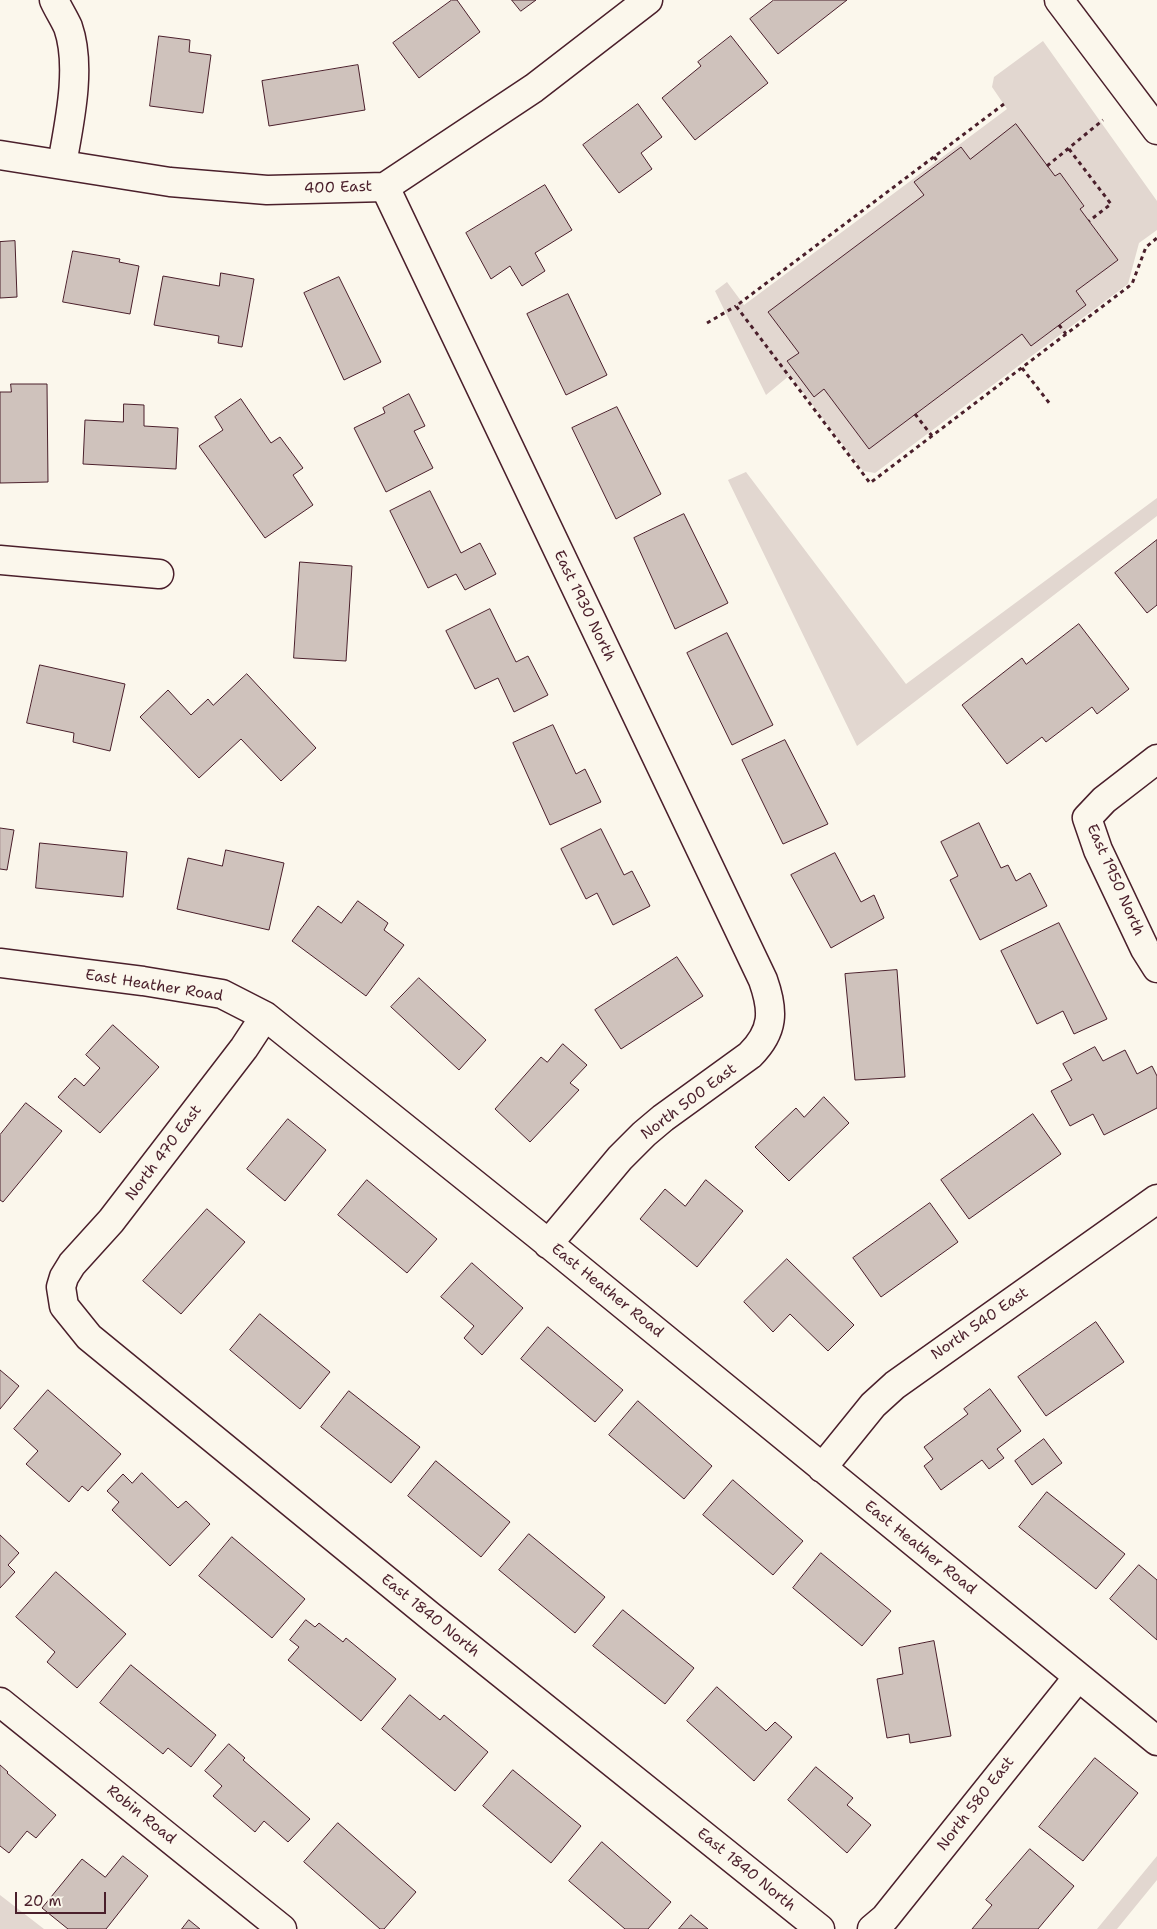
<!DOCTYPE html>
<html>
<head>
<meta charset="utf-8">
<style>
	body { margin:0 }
	#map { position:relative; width:1157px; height:1929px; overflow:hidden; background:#fbf7ec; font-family:"Shantell Sans",sans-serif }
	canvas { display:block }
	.scale { position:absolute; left:15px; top:1892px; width:91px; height:22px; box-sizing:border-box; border:2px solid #4a1f2b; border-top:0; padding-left:6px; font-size:15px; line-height:18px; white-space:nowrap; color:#4a1f2b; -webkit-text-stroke:4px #fbf7ec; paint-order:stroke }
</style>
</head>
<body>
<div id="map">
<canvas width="1157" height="1929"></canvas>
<div class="scale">20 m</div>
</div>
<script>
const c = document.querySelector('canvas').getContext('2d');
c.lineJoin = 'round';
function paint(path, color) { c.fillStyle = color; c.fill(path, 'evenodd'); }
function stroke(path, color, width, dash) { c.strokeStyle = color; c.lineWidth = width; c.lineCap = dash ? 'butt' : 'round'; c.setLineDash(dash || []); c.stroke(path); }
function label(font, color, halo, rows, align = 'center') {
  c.font = font + ' "Shantell Sans",sans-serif'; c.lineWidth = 5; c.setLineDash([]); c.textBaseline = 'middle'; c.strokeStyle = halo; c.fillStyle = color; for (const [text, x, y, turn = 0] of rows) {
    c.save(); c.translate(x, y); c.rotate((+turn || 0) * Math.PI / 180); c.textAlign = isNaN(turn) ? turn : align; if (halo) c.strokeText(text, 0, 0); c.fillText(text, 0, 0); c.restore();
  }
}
paint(new Path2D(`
	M1043,41L1157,201V230L1139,243L1128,284L875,473L863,471L790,375L766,395L715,291L727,282L744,305L1007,109L992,87L994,77ZM961,147L970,159L1055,176L1060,173L1084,205L1080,209L1118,260L1076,291L1086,305L1031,346L1022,334L869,449L824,389L814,396L787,362L799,353L768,312L924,195L915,182Z
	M746,472L906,684L1157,498V516L857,746L728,480Z
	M1157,1856V1880L1117,1929H1097Z
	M0,1895L44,1929H0Z`), '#e2d7d0');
const building = new Path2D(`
	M452,0H457L480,32L419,78L393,43Z
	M512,0H536L521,11Z
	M774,0H847L778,54L750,19Z
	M159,36L190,40L189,52L211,55L203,113L150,106Z
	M731,36L768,83L695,140L662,98L701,66L698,62Z
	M358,65L365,110L269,126L262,81Z
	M638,104L662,137L641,153L652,169L619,193L583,145Z
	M1016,124L1055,176L1060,173L1084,206L1080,209L1118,260L1076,291L1086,305L1031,346L1022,334L869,449L824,389L814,397L787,361L799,353L768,312L924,195L914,182L961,147L970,159Z
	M545,185L572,230L535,253L545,271L522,286L510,266L491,279L466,233Z
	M15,241L17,297L0,298V242Z
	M73,251L120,259L119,262L139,266L130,314L63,302Z
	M221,273L254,279L242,347L218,343L219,336L154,325L163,276L219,286Z
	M339,277L381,362L344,380L304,293Z
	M568,294L607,375L566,395L527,314Z
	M11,384H47L48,482L0,483V392H11Z
	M409,394L425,426L414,431L433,468L386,492L354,428L385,413L383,408Z
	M241,399L271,443L280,437L303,468L293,475L313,505L265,538L199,446L223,430L215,417Z
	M124,404L144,405V426L178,428L176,469L83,464L85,420L123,422Z
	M617,407L661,494L616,519L572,428Z
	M430,491L461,553L480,543L496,574L465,590L456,574L428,588L390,511Z
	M684,514L728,603L675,629L634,538Z
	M1157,540V605L1147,613L1115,573Z
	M300,562L352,566L346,661L294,658Z
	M490,609L516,662L528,656L548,695L514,712L498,678L475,689L446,631Z
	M1079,624L1129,689L1097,714L1092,707L1046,742L1042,737L1007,764L962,705L1022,658L1026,664Z
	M727,633L773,725L732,745L687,653Z
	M40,665L125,684L110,751L73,742L74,733L27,723Z
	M247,674L316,748L281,781L241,739L199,778L140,717L168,690L191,715L208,699L213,705Z
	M553,725L576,774L585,769L601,802L550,825L513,743Z
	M785,740L828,824L783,844L742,760Z
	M979,823L1001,868L1008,865L1016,881L1030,873L1047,906L980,940L950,880L958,876L941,842Z
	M0,828L14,830L7,870L0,869Z
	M601,829L624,875L632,871L650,906L613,925L597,893L586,899L561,849Z
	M40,843L127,852L123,897L36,888Z
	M226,850L284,863L269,930L177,909L188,858L222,866Z
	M835,853L861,902L874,895L884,918L831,948L791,875Z
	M358,901L388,923L384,930L404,945L366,996L292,941L318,906L341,923Z
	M1059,923L1107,1019L1074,1034L1063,1011L1037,1024L1001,951Z
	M677,957L703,996L621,1049L595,1010Z
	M897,970L905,1077L855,1080L845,974Z
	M419,978L486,1040L459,1070L391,1007Z
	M113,1025L159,1067L100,1133L58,1097L75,1078L84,1086L100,1068L86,1055Z
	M563,1044L587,1065L570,1083L579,1090L530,1142L495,1109L541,1057L547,1062Z
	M1095,1047L1103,1061L1125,1050L1137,1074L1152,1066L1157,1076V1108L1104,1135L1093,1114L1070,1126L1051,1091L1072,1080L1063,1064Z
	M824,1097L849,1123L789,1181L755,1147L796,1108L804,1117Z
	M26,1103L62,1131L3,1202L0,1200V1135Z
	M1033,1114L1061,1154L969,1219L941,1180Z
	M288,1119L326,1150L285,1201L247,1169Z
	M367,1180L437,1239L407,1273L338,1215Z
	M706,1180L743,1211L697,1267L640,1219L665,1189L685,1206Z
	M930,1203L958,1242L881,1297L853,1258Z
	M207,1209L245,1242L181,1314L143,1281Z
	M787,1259L854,1325L828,1351L790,1314L773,1332L744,1302Z
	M472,1263L523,1308L482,1355L464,1338L474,1326L441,1297Z
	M260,1314L330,1372L300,1409L230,1350Z
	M1096,1322L1124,1362L1046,1416L1018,1377Z
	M548,1327L623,1390L595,1422L521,1359Z
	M0,1370L19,1386L0,1409Z
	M990,1389L1021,1431L997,1449L1004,1458L989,1469L982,1460L941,1490L924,1466L933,1459L924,1447L968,1414L964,1409Z
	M48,1390L121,1454L88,1491L82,1486L69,1502L26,1464L38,1451L14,1429Z
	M349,1391L420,1447L391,1483L321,1427Z
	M638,1401L712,1466L684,1499L609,1435Z
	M1044,1439L1062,1463L1032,1485L1015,1461Z
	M436,1461L510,1522L481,1557L408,1496Z
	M142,1473L178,1508L186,1501L210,1524L170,1566L112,1510L119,1502L107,1491L123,1474L132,1483Z
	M733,1480L803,1541L773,1575L703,1515Z
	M1047,1492L1125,1554L1096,1589L1019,1527Z
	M529,1534L605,1597L575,1633L499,1570Z
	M0,1535L19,1553L8,1565L15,1572L0,1588Z
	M232,1537L305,1599L272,1638L199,1576Z
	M821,1553L891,1611L862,1646L793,1588Z
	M1139,1565L1157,1580V1640L1110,1599Z
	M56,1572L126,1634L77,1688L47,1662L55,1652L16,1617Z
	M623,1610L694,1668L665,1704L593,1646Z
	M306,1620L315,1627L319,1623L343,1642L346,1638L396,1679L361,1721L288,1660L299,1647L290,1640Z
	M934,1641L951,1736L910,1743L909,1734L887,1738L877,1679L903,1674L899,1648Z
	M131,1665L216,1735L191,1767L168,1748L163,1754L100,1703Z
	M717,1687L766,1731L775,1722L792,1737L754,1781L687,1721Z
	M410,1695L440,1720L444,1715L488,1752L455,1791L382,1729Z
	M229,1744L245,1758L243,1760L310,1819L288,1842L264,1821L255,1832L213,1796L222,1786L205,1771Z
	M1095,1758L1138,1793L1083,1861L1039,1827Z
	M0,1765L8,1772L7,1773L56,1815L36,1838L27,1831L9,1853L0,1846Z
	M816,1767L853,1798L847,1805L871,1825L847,1853L788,1800Z
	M513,1770L581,1826L551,1863L483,1806Z
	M338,1823L416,1892L384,1929H380L304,1862Z
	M602,1842L671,1902L648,1929H625L569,1881Z
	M1030,1849L1074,1886L1038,1929H972L992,1905L986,1900Z
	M123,1856L148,1876L106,1929H68L42,1908L82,1859L105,1877Z
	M691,1915L708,1929H679Z
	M189,1920L200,1929H182Z`);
paint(building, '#cfc2bc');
stroke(building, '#4a1f2b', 1);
const street = new Path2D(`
	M54,0C58,9 64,18 68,27C82,67 69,124 62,164
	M385,187L763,980C774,1011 774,1031 750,1055L663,1118L644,1134L620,1158L548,1244
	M0,560L159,574
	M1157,759L1104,800L1087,818L1098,850L1145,949L1157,968
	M0,963L143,981L222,994L265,1016L538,1235L1157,1741
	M265,1016L244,1048L111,1221L72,1264L64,1277L61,1287L64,1306L89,1337L430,1616L820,1929
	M822,1468L873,1405L895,1385L1157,1199
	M0,1702L282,1929
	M872,1929L885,1918L1078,1677`);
const secondary = new Path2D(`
	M1059,0L1157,130
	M0,155L170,182L267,190L385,187L534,88L648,0`);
stroke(street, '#4a1f2b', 31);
stroke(secondary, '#4a1f2b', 31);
stroke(new Path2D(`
	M1004,104L736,306L870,483L1132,284L1146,247L1157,238
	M1069,149L1111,204L1089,221
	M934,157L939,163
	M1047,166L1103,120
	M707,323L736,306
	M1059,325L1066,334
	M1022,368L1050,404
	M915,414L932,436`), '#4a1f2b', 3, [4, 4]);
stroke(street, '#fbf7ec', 28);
stroke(secondary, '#fbf7ec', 28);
label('15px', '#4a1f2b', '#fbf7ec', [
	["400 East",338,188,-2],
	["East 1930 North",584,606,64],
	["East 1950 North",1115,880,66],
	["East Heather Road",154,986,9],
	["North 500 East",689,1102,-37],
	["North 470 East",164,1153,-53],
	["East Heather Road",607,1291,39],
	["North 540 East",980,1324,-35],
	["East Heather Road",920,1548,39],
	["East 1840 North",430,1616,39],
	["North 580 East",976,1804,-52],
	["Robin Road",141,1815,39],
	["East 1840 North",746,1870,39]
]);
</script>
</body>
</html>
